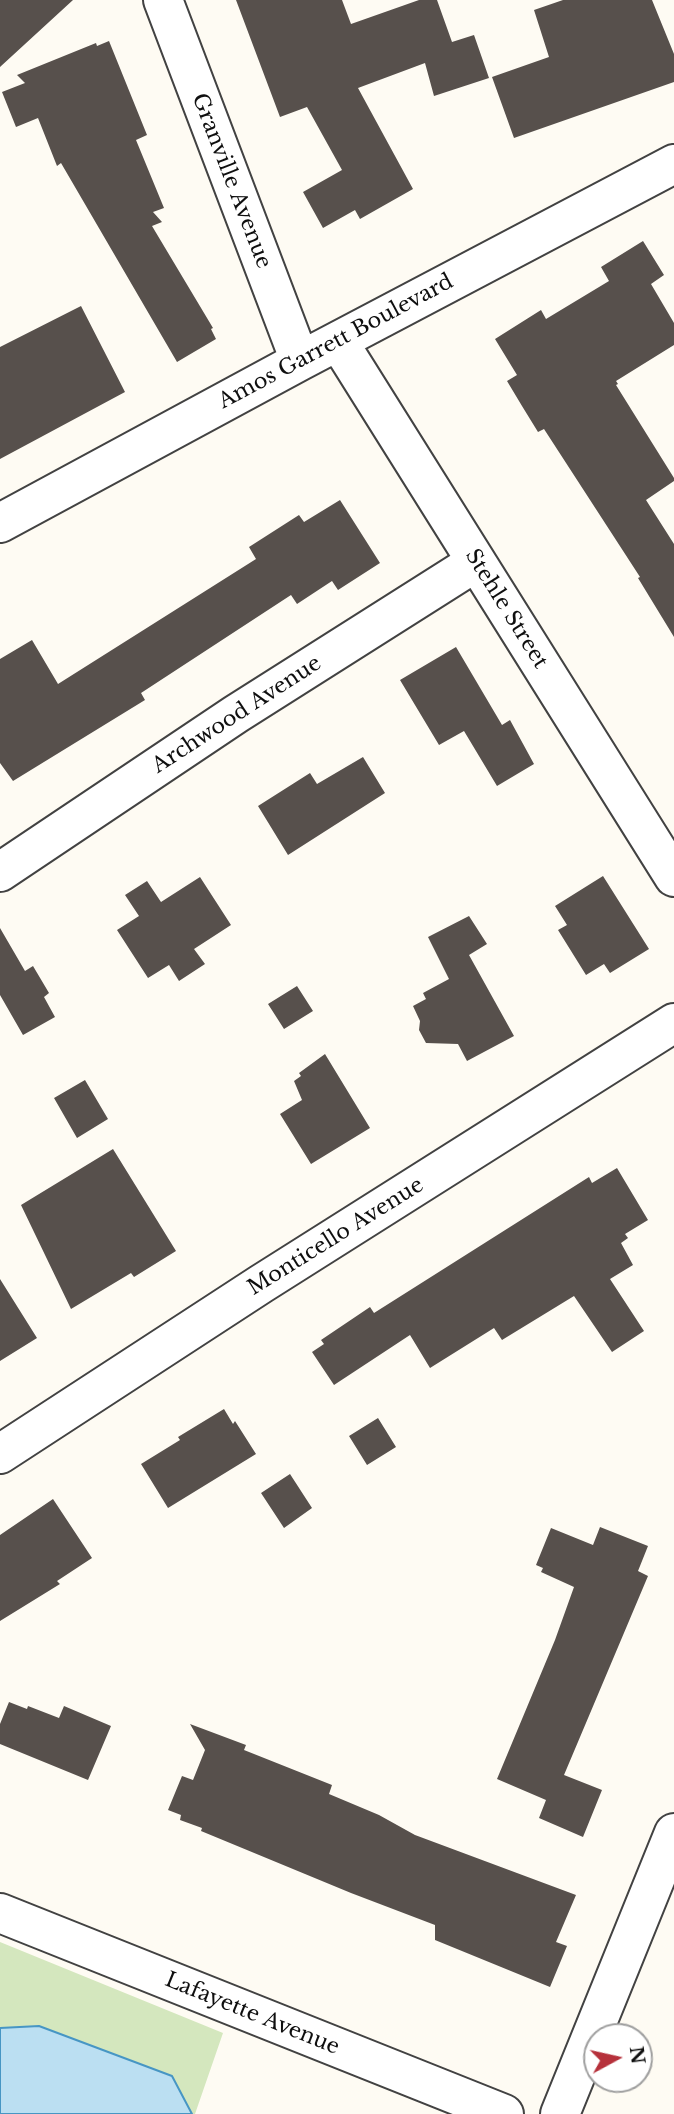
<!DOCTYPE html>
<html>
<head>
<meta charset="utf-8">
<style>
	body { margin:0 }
	#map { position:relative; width:674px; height:2114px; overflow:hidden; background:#fefbf3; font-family:"Libre Baskerville",serif }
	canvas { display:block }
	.north { position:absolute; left:583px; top:2023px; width:70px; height:70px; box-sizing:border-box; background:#fff; border:2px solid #9f9f9f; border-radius:50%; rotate:82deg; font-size:19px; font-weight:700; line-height:28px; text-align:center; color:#0f0f0f }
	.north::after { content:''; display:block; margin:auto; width:24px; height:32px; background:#b6313b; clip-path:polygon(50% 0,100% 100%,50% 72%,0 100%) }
</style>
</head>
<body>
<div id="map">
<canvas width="674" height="2114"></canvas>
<div class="north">N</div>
</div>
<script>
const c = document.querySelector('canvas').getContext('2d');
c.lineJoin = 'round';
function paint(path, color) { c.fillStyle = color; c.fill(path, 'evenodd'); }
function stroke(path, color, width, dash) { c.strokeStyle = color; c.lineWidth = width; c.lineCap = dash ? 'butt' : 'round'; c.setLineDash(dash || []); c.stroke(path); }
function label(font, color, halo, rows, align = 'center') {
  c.font = font + ' "Libre Baskerville",serif'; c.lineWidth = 7; c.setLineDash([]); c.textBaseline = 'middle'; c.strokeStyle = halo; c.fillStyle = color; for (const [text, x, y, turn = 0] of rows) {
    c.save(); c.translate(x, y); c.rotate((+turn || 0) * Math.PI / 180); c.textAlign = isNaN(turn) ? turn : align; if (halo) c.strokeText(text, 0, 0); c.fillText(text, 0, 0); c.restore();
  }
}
paint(new Path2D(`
	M0,1942L223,2033L195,2114H192L172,2076L39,2026L0,2028Z`), '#d4e7be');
const water = new Path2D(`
	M39,2026L172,2076L192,2114H0V2028Z`);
paint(water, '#bbdff2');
stroke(water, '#4796c4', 2);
paint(new Path2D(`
	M0,0H73L0,67Z
	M236,0H342L351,24L419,0H437L452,42L474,35L489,78L434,96L425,63L358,88L413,189L360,219L355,210L323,228L303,192L342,170L307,107L280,117Z
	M563,0H652L674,54V82L514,138L492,77L549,57L534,10Z
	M109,41L147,135L136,140L164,208L153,212L162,222L152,226L213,328L211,329L216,339L177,362L61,163L57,166L38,118L16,127L2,92L25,83L17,75L96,43L97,46Z
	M643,241L664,275L651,284L674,323V345L616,381L618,384L616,385L674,478V481L646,500L674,544V637L638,578L640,577L544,429L538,432L522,406L507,381L517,375L495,339L541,310L546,319L609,281L601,267Z
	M81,306L125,392L0,459V347Z
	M340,500L380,563L338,590L332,581L297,604L291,595L141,693L145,700L13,781L0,763V659L32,640L58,684L256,559L249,547L299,515L304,522Z
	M456,647L502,725L510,720L534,764L497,786L464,731L439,745L400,680Z
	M363,757L385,793L288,855L258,806L310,773L317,784Z
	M603,876L649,949L610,973L604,964L586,975L558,930L567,925L555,906Z
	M200,877L231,925L194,949L205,964L179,981L169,965L148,978L117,930L139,916L125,895L147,881L161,902Z
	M469,916L487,944L469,955L514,1036L467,1061L458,1044L426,1043L419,1030L420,1021L413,1006L426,999L423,993L449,979L428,937Z
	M0,928L25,971L33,966L49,993L44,997L55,1017L23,1035L0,995Z
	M297,986L313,1011L284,1029L268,1004Z
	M325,1054L370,1128L311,1164L280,1114L302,1100L294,1081L301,1076L299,1073Z
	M85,1080L108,1119L77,1138L54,1098Z
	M113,1149L176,1251L134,1277L131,1273L71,1309L21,1205Z
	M617,1168L648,1220L625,1234L628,1238L621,1243L633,1265L610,1279L644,1331L612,1352L574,1296L502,1340L494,1328L430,1368L410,1335L334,1385L312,1352L324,1344L321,1340L370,1307L374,1313L589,1177L592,1183Z
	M0,1279L37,1338L0,1361Z
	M224,1409L233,1424L235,1421L256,1454L168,1508L141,1464L180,1440L178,1437Z
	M378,1418L396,1447L367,1465L349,1436Z
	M290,1474L312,1508L284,1528L261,1493Z
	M53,1499L92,1558L57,1581L60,1584L0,1621V1535Z
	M600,1527L648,1546L638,1571L648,1576L564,1775L602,1790L583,1837L539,1818L546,1800L497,1779L555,1640L574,1587L541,1572L543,1568L536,1565L551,1528L593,1545Z
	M9,1702L27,1709L28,1706L59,1718L64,1706L111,1726L88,1780L0,1744V1724Z
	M190,1724L246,1745L244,1750L332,1785L329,1794L379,1815L415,1835L576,1895L556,1942L567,1946L550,1987L435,1940V1925L351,1893L201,1831L202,1828L180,1820L181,1815L168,1810L182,1776L193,1780L205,1750Z`), '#57504c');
const street = new Path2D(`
	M163,0L300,361
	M338,341L674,877
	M0,523L300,361L674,164
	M0,872L236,714L476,562
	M0,1454L261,1284L674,1023
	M0,1913L504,2114
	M560,2114L674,1833`);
stroke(street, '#424242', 42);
stroke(street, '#fff', 38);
label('21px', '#0f0f0f', '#fff', [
	["Granville Avenue",231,181,69],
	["Amos Garrett Boulevard",336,342,-28],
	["Stehle Street",506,609,58],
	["Archwood Avenue",237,715,-33],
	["Monticello Avenue",336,1237,-32],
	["Lafayette Avenue",252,2014,22]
]);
</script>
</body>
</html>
